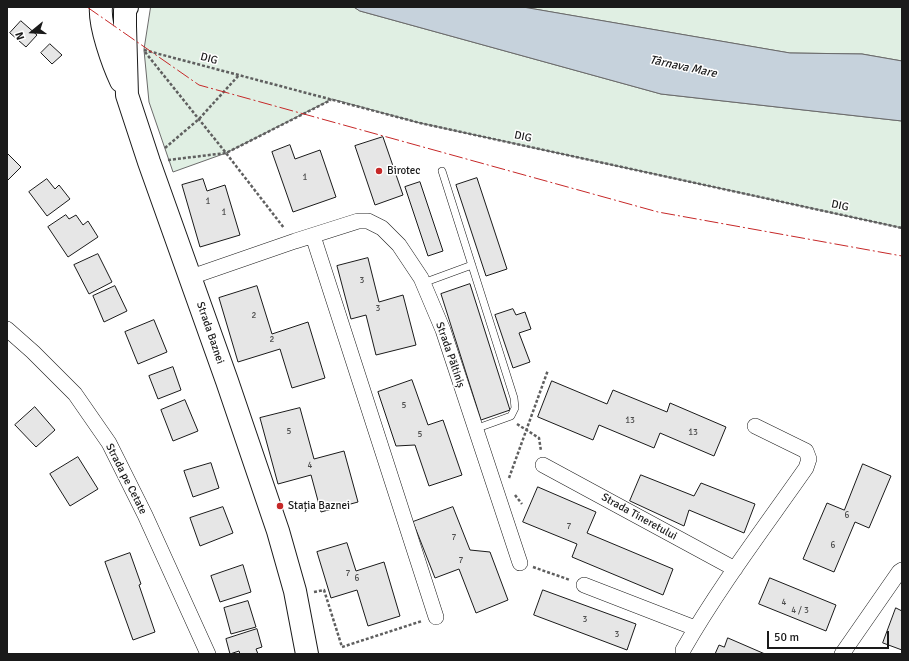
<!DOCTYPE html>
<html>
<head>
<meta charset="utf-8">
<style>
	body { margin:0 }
	#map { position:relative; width:909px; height:661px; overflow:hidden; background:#fff; font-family:Signika,sans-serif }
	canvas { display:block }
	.frame { position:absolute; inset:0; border:8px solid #1a1a1a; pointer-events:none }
	.north { position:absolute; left:12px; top:12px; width:40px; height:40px; -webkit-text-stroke:3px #fff; paint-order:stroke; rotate:252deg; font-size:11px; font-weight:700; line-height:16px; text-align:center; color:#1a1a1a }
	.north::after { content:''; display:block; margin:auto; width:14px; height:18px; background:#1a1a1a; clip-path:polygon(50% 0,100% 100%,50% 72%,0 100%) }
	.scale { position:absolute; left:767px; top:631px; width:122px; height:18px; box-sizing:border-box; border:2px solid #1a1a1a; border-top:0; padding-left:5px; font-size:12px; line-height:14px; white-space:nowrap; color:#1a1a1a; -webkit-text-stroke:3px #fff; paint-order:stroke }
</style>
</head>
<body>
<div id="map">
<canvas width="909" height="661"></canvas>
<div class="frame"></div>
<div class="north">N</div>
<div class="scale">50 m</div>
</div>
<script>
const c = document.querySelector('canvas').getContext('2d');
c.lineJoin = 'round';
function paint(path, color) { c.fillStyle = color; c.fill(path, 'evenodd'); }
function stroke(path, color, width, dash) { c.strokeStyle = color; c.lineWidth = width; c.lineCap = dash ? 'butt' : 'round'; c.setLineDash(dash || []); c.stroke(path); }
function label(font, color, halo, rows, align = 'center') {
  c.font = font + ' Signika,sans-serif'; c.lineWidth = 3; c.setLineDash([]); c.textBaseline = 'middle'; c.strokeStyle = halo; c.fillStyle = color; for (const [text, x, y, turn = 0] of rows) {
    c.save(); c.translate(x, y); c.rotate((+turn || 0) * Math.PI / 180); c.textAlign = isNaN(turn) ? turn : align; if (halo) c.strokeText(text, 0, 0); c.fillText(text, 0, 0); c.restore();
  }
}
const green = new Path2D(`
	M151,7H354L360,11L661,94L902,121V228L420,123L332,99L226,153L173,172L149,102L144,50Z
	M523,7H899L902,8V61L862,54L790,53Z`);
paint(green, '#e0efe3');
stroke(green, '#6a6a6a', 1);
const water = new Path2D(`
	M354,7H523L790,53L862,54L902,61V121L661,94L360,11Z`);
paint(water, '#c6d2dc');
stroke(water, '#6a6a6a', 1);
const building = new Path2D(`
	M21,21L37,35L26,47L10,33Z
	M50,44L62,55L52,64L41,53Z
	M383,137L403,195L375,205L355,146Z
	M290,145L295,159L320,150L336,197L293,212L272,152Z
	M7,153L21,167L7,181Z
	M477,178L507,269L486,276L456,185Z
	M47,179L55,189L59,185L70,199L47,216L29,192Z
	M203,179L207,191L225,185L240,235L200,247L182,185Z
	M420,182L443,251L428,256L405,187Z
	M66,215L69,219L76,215L83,225L88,221L98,237L68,257L48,227Z
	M98,254L112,282L89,294L74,265Z
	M368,258L379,302L403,295L416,345L376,355L366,315L351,319L337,266Z
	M470,284L510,410L481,420L441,294Z
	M115,286L127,311L104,322L93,296Z
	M257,286L272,334L308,322L325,378L292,388L280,349L238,362L219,298Z
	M513,309L516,315L525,312L531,329L519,333L530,362L513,368L495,315Z
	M154,320L167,352L138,364L125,332Z
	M173,367L181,390L158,399L149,376Z
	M412,380L428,425L443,420L462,475L429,486L415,445L396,446L378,392Z
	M552,381L607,404L613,390L667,412L670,403L726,427L714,456L660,433L654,448L599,425L593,440L538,417Z
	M185,400L198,431L173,441L161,410Z
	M35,407L55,430L36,447L15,425Z
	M300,408L314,459L344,451L358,502L321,512L311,475L278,484L260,418Z
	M78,457L98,489L70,506L50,474Z
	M211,463L219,488L193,497L184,471Z
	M863,464L891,476L869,528L855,522L834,572L803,559L827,503L844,510Z
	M641,475L694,496L701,483L755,504L744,533L689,510L684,526L630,501Z
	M538,487L596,512L587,533L673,569L663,595L572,557L577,544L523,522Z
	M223,507L233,533L200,546L190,518Z
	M453,507L470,550L490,552L508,600L476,613L459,569L435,578L413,522Z
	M347,543L356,571L384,562L400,616L368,626L357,590L331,598L317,552Z
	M130,553L141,584L139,585L155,632L133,640L105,562Z
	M243,565L251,592L220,602L211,576Z
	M770,578L836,605L826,631L759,604Z
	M543,590L636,624L627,650L534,615Z
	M248,601L256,627L231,634L224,608Z
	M896,608L902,611V650L883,643Z
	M257,629L262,647L256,649L258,654H240L239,651L230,654L226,639Z
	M728,638L765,654H715L719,645L724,647Z`);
paint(building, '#e6e6e6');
stroke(building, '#1a1a1a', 1);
const service = new Path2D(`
	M442,171L514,398L515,408L511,416L475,429
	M423,283L472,265`);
const minor = new Path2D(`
	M313,236L436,617
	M191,277L295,241L358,221H368L382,228L399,245L421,278L443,330L520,563
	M7,329L33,352L75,394L109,443L145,515L208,654
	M543,465L735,569
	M584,585L695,628
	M683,654V650C719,587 764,528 806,468L809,459L806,451L755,426
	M842,654L899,572L902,570`);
const primary = new Path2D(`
	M101,7C99,25 113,64 121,81
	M127,7L125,10V26L127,95L149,162L227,381L278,531L295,591L307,654`);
stroke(service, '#1a1a1a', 8);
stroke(minor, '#1a1a1a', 16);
stroke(primary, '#1a1a1a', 24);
stroke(new Path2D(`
	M144,50L420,123L902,228
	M145,52L226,153L284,228
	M165,148L199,119L239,75
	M168,160L226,153L331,100
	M517,424L539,438L541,451
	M509,478L548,370
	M515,495L522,504
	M533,567L570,580
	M314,592L324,590L342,647L422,621`), '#5f5f5f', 2.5, [3, 2]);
stroke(service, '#fff', 7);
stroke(minor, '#fff', 15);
stroke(primary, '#fff', 22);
stroke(new Path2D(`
	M87,7L199,85L658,212L902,256`), '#c62828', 1, [14, 3, 2, 3]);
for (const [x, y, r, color] of [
	[379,171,4,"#c62828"],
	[280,506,4,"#c62828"]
]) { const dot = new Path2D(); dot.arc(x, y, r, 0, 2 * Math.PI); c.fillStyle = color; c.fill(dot); stroke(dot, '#fff', 1.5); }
label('9px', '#4d4d4d', null, [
	["1",305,178],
	["1",208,202],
	["1",224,213],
	["3",362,281],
	["3",378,309],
	["2",254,316],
	["2",272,340],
	["5",404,406],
	["13",630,421],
	["5",289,432],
	["13",693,433],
	["5",420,435],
	["4",310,466],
	["6",847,516],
	["7",569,527],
	["7",454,538],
	["6",833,546],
	["7",461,561],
	["7",348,574],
	["6",357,579],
	["4",784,603],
	["4 / 3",800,611],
	["3",585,620],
	["3",617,635]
]);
label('11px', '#1a1a1a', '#fff', [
	["DIG",209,59,15],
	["DIG",523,137,12],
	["DIG",840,206,12],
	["Strada Baznei",210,333,71],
	["Strada Păltiniș",450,355,71],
	["Strada pe Cetate",126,479,63],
	["Strada Tineretului",639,517,29]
]);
label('11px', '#1a1a1a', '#fff', [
	["Birotec",387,171],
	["Stația Baznei",288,506]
], 'left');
label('italic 12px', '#1a1a1a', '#fff', [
	["Târnava Mare",683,67,12]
]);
</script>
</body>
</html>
